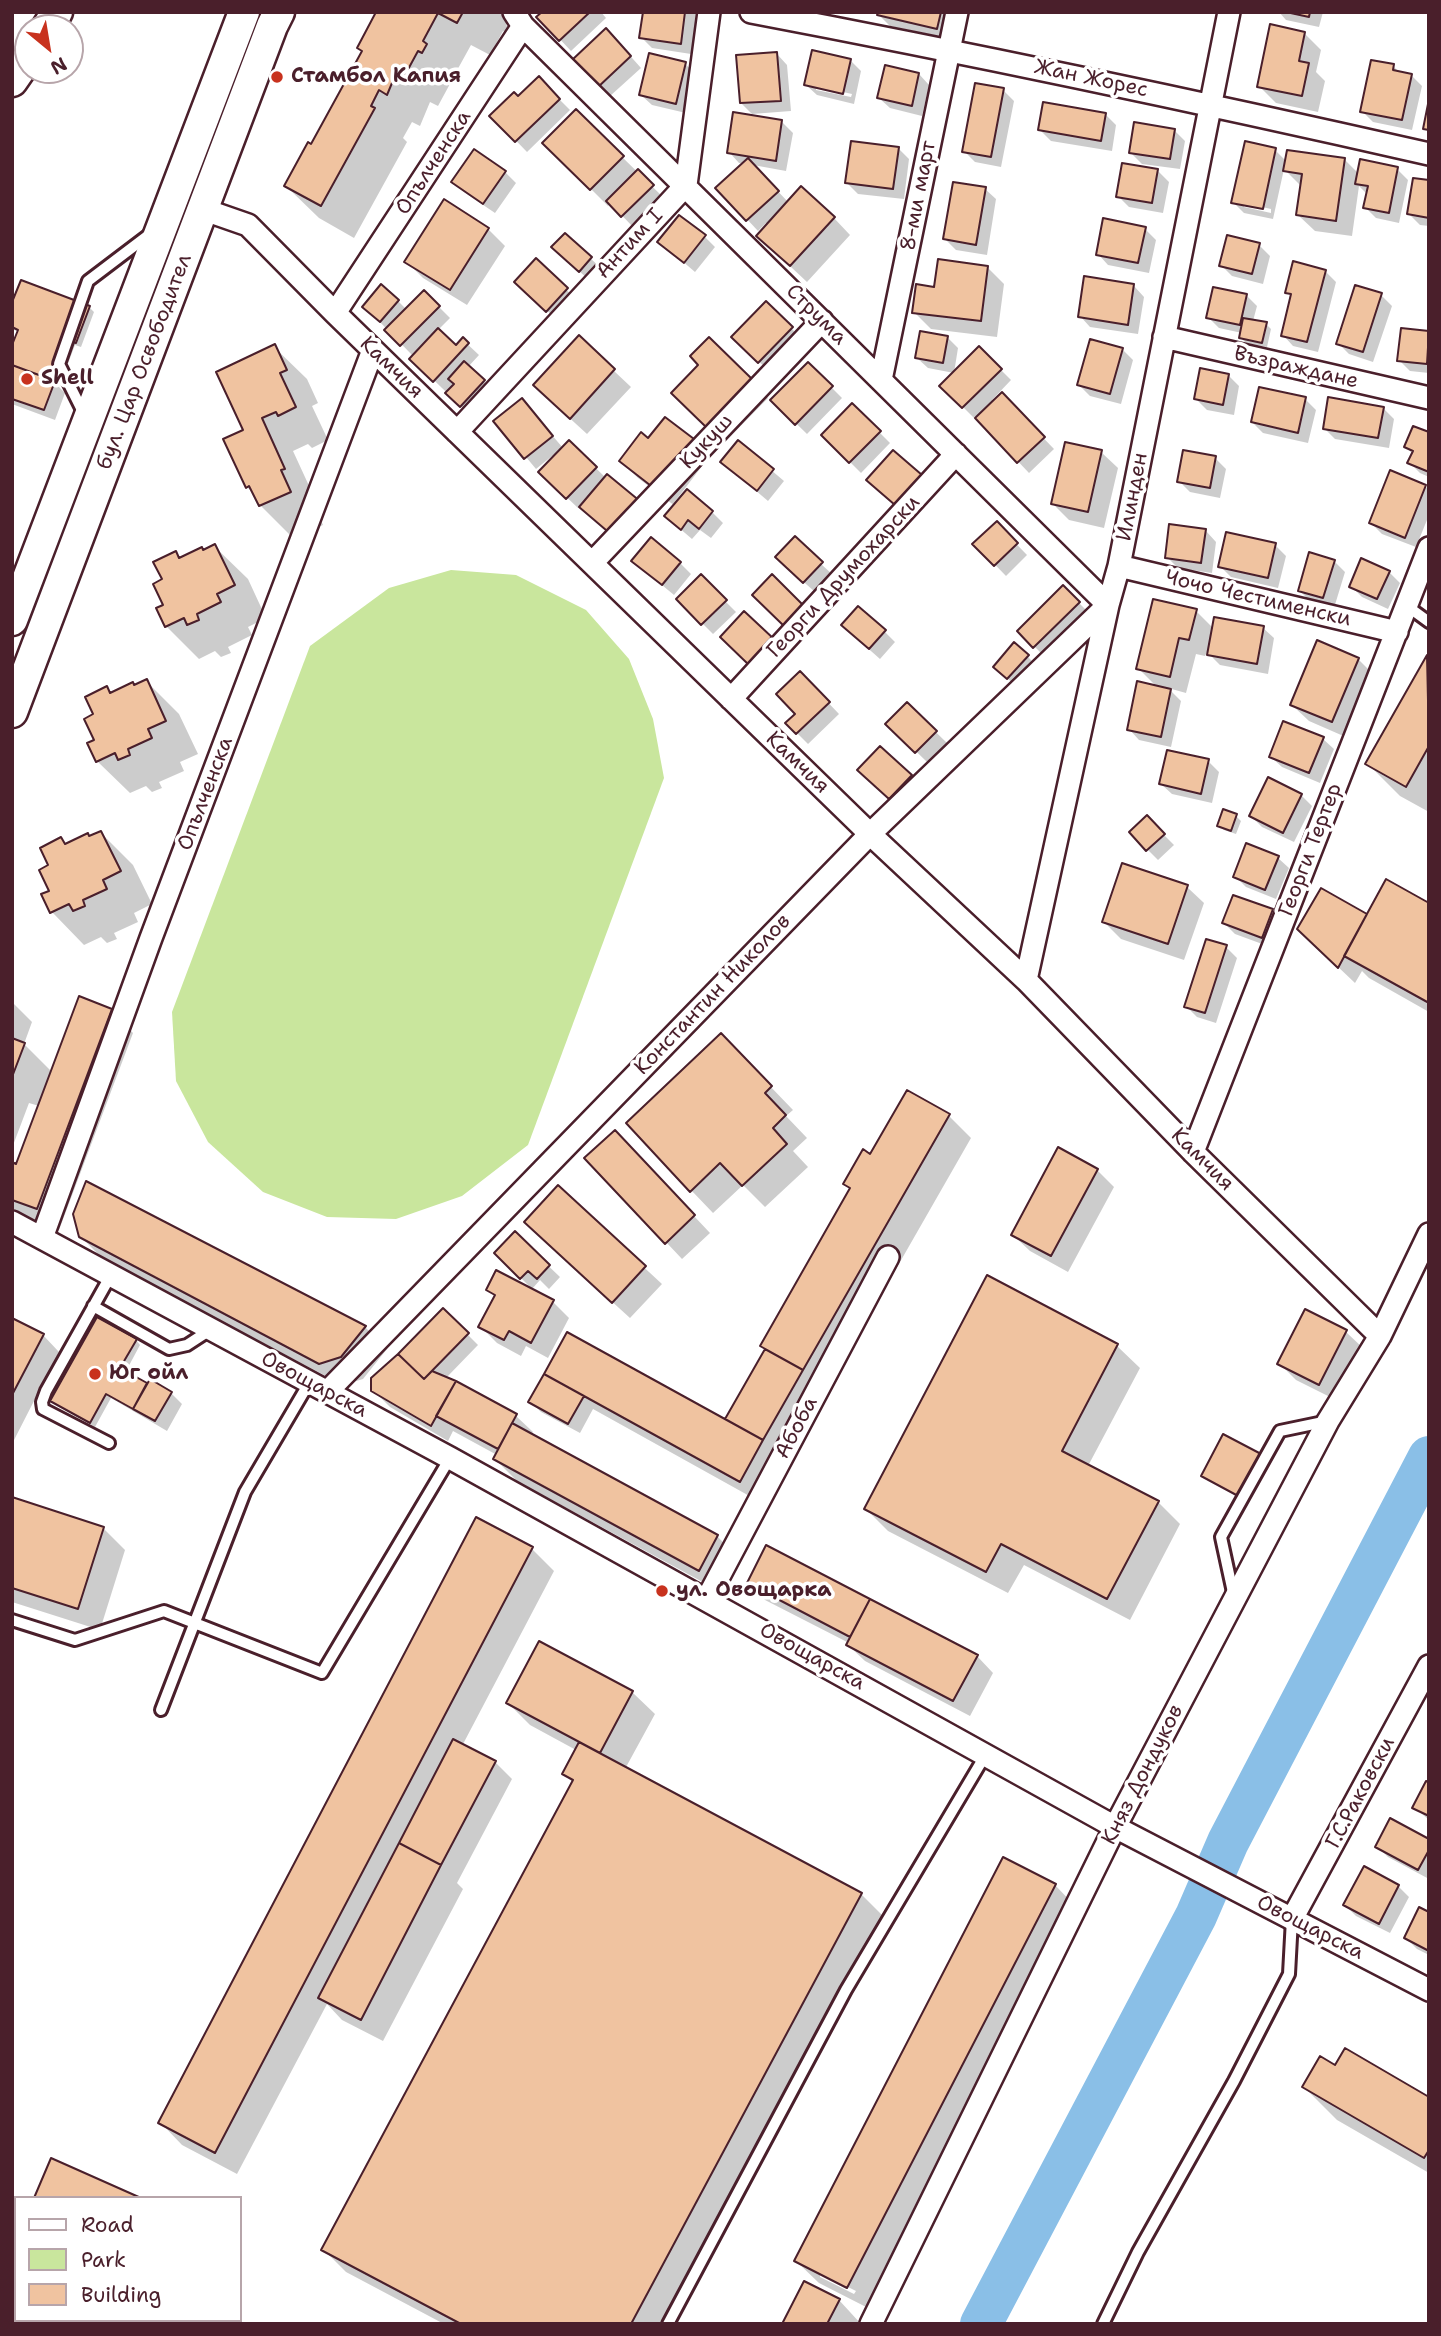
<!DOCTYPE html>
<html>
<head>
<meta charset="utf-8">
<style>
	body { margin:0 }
	#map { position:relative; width:1441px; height:2336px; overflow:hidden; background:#fff; font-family:"Shantell Sans",sans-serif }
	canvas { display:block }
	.frame { position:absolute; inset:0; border:14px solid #4a1f2b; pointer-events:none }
	.legend { position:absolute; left:14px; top:2196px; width:228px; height:126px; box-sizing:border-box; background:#fff; border:2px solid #b7a5aa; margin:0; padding:9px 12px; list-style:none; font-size:21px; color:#4a1f2b }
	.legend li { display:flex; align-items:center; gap:14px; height:35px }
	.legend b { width:35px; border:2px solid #b7a5aa }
	.north { position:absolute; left:14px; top:14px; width:70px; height:70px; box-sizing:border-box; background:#fff; border:2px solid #b7a5aa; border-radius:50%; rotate:150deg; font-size:19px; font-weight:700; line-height:28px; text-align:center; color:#4a1f2b }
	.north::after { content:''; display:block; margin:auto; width:24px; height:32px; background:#c8321e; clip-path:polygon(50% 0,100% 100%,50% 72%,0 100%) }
</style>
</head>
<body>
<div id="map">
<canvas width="1441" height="2336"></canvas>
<div class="frame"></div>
<ul class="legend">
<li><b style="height:9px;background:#fff"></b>Road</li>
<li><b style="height:19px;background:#c9e69d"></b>Park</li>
<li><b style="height:19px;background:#f0c3a0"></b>Building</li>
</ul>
<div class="north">N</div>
</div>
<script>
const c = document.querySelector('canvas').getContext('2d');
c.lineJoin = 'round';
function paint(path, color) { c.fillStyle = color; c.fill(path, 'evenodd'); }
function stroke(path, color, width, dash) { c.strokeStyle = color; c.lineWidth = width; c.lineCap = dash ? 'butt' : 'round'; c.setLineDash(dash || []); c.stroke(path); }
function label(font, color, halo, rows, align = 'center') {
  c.font = font + ' "Shantell Sans",sans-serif'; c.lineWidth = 7; c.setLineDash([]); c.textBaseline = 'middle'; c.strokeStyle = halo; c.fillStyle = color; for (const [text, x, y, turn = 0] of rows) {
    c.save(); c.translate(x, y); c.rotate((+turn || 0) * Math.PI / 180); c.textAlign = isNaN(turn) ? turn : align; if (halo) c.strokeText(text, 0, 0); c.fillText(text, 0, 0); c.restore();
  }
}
paint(new Path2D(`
	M451,570L516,575L586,610L629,659L653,719L664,778L528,1145L462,1196L396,1219L327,1217L263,1192L208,1142L176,1081L172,1012L310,646L389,588Z`), '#c9e69d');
paint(new Path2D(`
	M378,12H513L506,25L509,27L506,33L503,31L490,55L471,45L455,74L459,78L455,84L451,82L438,106L430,102L420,126L412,122L403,138L407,142L354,238L319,218L286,186L312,146L363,52Z
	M544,12H601L606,18L571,51L539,17Z
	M644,12H697L691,54L652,48L641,37Z
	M880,12H954L948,38L890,26L879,15Z
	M1279,12H1323L1319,27L1286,20Z
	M1304,33L1321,50L1316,72L1325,81L1318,112L1276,103L1259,86Z
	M617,41L641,68L609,97L598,86Z
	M777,54L787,65L791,111L752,114L741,103Z
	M850,60L861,71L854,104L817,95L806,85ZM816,86L852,94L851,97L816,90Z
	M685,64L696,74L686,113L652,105L641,95Z
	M1393,66L1400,73L1411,75L1422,86L1412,130L1373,122L1362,111Z
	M919,74L929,85L922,116L890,108L879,98Z
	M539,79L570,110L527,152L492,116L518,99Z
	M1003,90L1014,101L1001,167L975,162L964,151Z
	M576,112L663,197L633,227L610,203L608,206L545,143Z
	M1105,114L1116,125L1112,151L1051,141L1040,130Z
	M782,122L793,133L786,171L753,165L789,203L834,218L850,235L807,282L775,252L768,225L766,223L758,231L718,188L745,164L739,163L729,152Z
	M1174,130L1185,141L1180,169L1142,164L1131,153Z
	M898,148L909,159L904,199L858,194L847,183Z
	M1275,150L1287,162L1344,159L1359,174L1397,169L1408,180L1399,223L1376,218L1365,207L1368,195L1359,186L1352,236L1315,231L1298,215L1302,187L1284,169L1273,219L1244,213L1233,202ZM1244,203L1271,209V213L1244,207Z
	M1158,171L1169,182L1163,213L1129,207L1118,196Z
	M505,172L516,183L495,213L464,192L454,182Z
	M1429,182V226L1420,225L1409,214Z
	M985,189L996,199L987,255L956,250L945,239Z
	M488,229L505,246L467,305L423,278L406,261Z
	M1145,229L1156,240L1149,273L1108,265L1098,254Z
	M565,235L602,269L591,282L565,258Z
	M705,237L715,247L695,272L660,242Z
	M1259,245L1270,256L1263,284L1232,276L1221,265Z
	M536,261L577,300L558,321L517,282Z
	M987,267L1004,284L997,337L931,329L914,312L936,288Z
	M1325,271L1336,282L1318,352L1293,346L1283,335L1292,297L1287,292Z
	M1134,286L1144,297L1138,334L1090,327L1080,316Z
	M424,292L450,318L438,330L456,348L463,340L479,355L468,367L495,392L472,417L412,359L413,356L375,317L398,301L407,310Z
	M1246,295L1257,306L1253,321L1266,324L1271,329L1267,347L1246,343L1241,338L1242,333L1219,328L1208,317Z
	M1381,295L1392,306L1373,362L1349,354L1338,343Z
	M766,303L802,339L770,372L733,337Z
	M12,307H89L94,312L81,347L75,345L59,387L65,393L55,420L12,404V367L19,332L12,329Z
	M1429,333V373L1410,371L1399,360Z
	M947,337L958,348L954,373L928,368L917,358Z
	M579,338L631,387L587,434L552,402Z
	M709,339L768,398L724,443L673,393L701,365Z
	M274,347L307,379L318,403L312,406L328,440L312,448L308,444L293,451L316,501L313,503L323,525L293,538L260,505L256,496L247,487L245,431Z
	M979,348L1011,380L992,400L994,402L1002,395L1054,449L1029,473L975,416L974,418L942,386Z
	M1122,349L1133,360L1121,404L1090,396L1079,385Z
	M808,364L842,398L807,434L772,400Z
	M1228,375L1239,386L1234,415L1207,410L1196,399Z
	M1305,399L1316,410L1308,443L1263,433L1252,422Z
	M522,400L563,448L569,442L606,478L650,514L624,545L580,506L578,508L540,472L554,458L552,456L536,469L496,421Z
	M852,405L890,443L861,473L823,435Z
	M1383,408L1394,419L1389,448L1335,439L1324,428Z
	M1429,434V477L1420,473L1410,463L1413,454L1406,447Z
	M648,440L692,441L709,457L673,504L712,512L723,523L711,538L700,530L692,539L678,527L675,506L638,478L621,461Z
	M738,442L784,481L768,501L722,462Z
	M1101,452L1118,468L1104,528L1069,520L1053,504Z
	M1215,458L1226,469L1220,498L1190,492L1179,481Z
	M1425,486L1429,490V515L1416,547L1382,534L1371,523Z
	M996,523L1027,555L1006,576L975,544Z
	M1206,531L1216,542L1212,573L1178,568L1167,557Z
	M1275,545L1286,556L1278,588L1231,577L1220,566Z
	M215,547L248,579L266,618L248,627L252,635L228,647L231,653L221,657L215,651L199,659L166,626L164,580L175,553L181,559Z
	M1334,561L1345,572L1334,608L1310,601L1300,591Z
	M680,563L691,574L674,595L645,571Z
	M821,564L832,574L815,592L788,568Z
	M1389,572L1400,583L1388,609L1362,597L1351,586Z
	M701,577L736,612L713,634L678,599Z
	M1063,587L1089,613L1045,657L1019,631Z
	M1196,611L1214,629L1263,628L1274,638L1268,674L1220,665L1207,652L1205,656L1196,654L1186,693L1168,688L1181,701L1171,747L1139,740L1129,729L1157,687L1138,668Z
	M884,631L895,642L880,659L854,636Z
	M1027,656L1038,667L1019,689L1006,677Z
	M1428,658H1429V812L1400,796L1368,764Z
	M1358,659L1375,676L1348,738L1309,721L1292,705Z
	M800,673L839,714L808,744L787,723L797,714Z
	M146,681L179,714L198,754L180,762L184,771L159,782L162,788L152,792L146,786L130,793L97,761L96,715L107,688L113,694Z
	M907,704L947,743L927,762L888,724Z
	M1323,739L1334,749L1320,783L1282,767L1271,757Z
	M880,748L921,787L900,809L860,770Z
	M1208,761L1219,772L1212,803L1172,794L1161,784Z
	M1301,795L1312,806L1294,842L1262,827L1251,816Z
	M1236,816L1241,821L1236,834L1224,830L1219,825Z
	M1147,818L1174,845L1158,860L1131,833Z
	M101,833L133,865L152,904L134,913L138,922L114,933L117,939L107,943L101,937L84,945L52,912L50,866L61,839L67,845Z
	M1278,858L1289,868L1276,899L1246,887L1235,876Z
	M1187,887L1204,903L1184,960L1121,939L1104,922Z
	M1429,905V1012L1369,978L1362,971L1355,983L1316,946L1368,916Z
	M1272,911L1283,922L1273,948L1235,934L1224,923Z
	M1226,947L1237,958L1216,1023L1197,1017L1186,1006Z
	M12,1002L32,1022L24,1044L52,1072L111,1010L133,1033L59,1230L12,1212V1164L17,1166L39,1106L29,1103L12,1148Z
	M743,1058L793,1110L786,1116L807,1138L793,1151L808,1167L765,1207L743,1185L713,1213L691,1190Z
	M908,1092L949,1116L971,1138L762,1503L593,1409L580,1433L541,1412L531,1402L568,1334L726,1421L767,1350L762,1345L851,1190L845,1183L871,1156Z
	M631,1149L710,1233L682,1259L666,1242Z
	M1097,1170L1114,1187L1068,1272L1030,1251L1013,1235Z
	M87,1183L365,1327L387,1349L363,1379L343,1385L103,1259L80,1236Z
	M558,1188L662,1284L630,1318L543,1239Z
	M515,1234L560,1277L549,1289L540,1280L532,1289L496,1253Z
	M988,1278L1117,1346L1140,1368L1088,1466L1158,1502L1180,1524L1130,1620L1024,1565L1008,1593L888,1531L866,1509Z
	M488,1290L553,1302L569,1318L548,1358L526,1346L521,1356L497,1343L481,1327L496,1298Z
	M443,1310L478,1345L446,1378L516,1416L533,1432L531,1435L717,1536L739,1559L721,1592L517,1481L495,1459L497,1455L453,1431L448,1441L390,1407L373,1390Z
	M12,1320L43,1335L59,1352L12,1444Z
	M1346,1332L1363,1348L1336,1400L1296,1380L1279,1363Z
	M136,1340L140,1345L125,1373L148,1386L171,1393L182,1404L167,1431L111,1398L95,1427L52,1401Z
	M1224,1437L1246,1501L1203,1476Z
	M12,1499L103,1528L125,1550L100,1630L12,1602Z
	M767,1548L977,1656L993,1673L970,1716L865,1661L848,1645L849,1643L765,1600L749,1583Z
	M532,1549L554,1571L462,1746L495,1762L512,1779L457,1883L463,1889L383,2041L342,2020L327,2004L237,2174L182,2145L160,2122Z
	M632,1692L655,1714L625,1769L861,1894L884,1917L665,2324H444L346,2272L323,2249L573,1783L564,1773L576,1750L530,1725L508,1703Z
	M1429,1784V1820L1415,1808Z
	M1429,1841V1879L1388,1857L1377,1846Z
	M1364,1869L1398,1886L1409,1897L1390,1933L1356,1916L1345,1905Z
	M1055,1885L1077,1908L870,2309L819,2283L796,2261ZM820,2273L856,2291L854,2294L820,2277Z
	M1429,1914V1955L1417,1949L1406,1938Z
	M1335,2067L1429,2099V2173L1337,2120L1304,2087Z
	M839,2300L861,2324H784Z`), '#0003');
stroke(new Path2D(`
	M981,2324L1196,1916L1228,1842L1429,1457`), '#8abfe7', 42);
const building = new Path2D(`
	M376,12H463L457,23L438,13L423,41L427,44L422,53L418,51L405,75L397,71L387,95L379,90L371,106L375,108L321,206L284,186L308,142L311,144L362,51L357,48Z
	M542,12H590L559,41L536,17Z
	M643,12H685L681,44L639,38Z
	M878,12H941L937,29L877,15Z
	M1286,12H1310L1309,17Z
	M1270,24L1305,32L1299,61L1309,63L1302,96L1257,87Z
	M606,28L631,56L597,88L572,60Z
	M812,50L851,59L843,94L804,85Z
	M777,52L781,101L740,103L736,55Z
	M649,53L686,62L676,104L639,95Z
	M1371,60L1394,64L1393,70L1412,74L1402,120L1360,112Z
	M885,65L919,73L912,106L877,98Z
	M539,76L560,99L515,142L489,116L514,92L518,96Z
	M975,83L1004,88L991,157L962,152Z
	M1429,99V130L1423,129Z
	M1043,102L1106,113L1101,141L1038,130Z
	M576,109L624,156L590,190L542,143Z
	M733,112L782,120L776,161L727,153Z
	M1134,122L1175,129L1170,159L1129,153Z
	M851,141L899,147L893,189L845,183Z
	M1245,141L1276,148L1263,209L1231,203Z
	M474,149L506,171L483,204L451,182Z
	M1287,150L1345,158L1336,221L1296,215L1302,174L1283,171Z
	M748,158L779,191L746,221L715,188Z
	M1360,159L1398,167L1389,213L1363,208L1368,186L1355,184Z
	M1122,163L1158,169L1152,203L1116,197Z
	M638,169L654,185L621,217L606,201Z
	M1413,178L1429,180V218L1407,214Z
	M953,182L986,187L976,245L943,239Z
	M801,186L835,217L790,266L756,236Z
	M444,199L489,228L450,290L404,262Z
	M679,215L706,235L684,263L657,242Z
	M1103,218L1146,227L1138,263L1096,255Z
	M565,233L592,257L579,272L551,247Z
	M1227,235L1260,243L1252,274L1219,266Z
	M536,258L568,288L546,312L514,282Z
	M938,259L988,266L981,321L912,313L916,284L934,287Z
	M1293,261L1326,270L1307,342L1281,336L1291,294L1285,293Z
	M1084,276L1134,284L1128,325L1078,317Z
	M21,280L90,306L76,343L70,341L55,381L12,365V345L18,330L12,327V302Z
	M381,284L399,300L380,322L362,307Z
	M1355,285L1382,293L1363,352L1336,344Z
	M1213,287L1247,294L1240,325L1206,318Z
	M424,290L440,306L400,346L384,330Z
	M766,301L793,327L758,363L731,337Z
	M1243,318L1267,322L1262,343L1239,338Z
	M438,328L456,345L463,337L469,343L433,382L409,359Z
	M1401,328L1429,331L1427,364L1397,361Z
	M920,331L948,336L943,363L915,358Z
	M579,335L615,369L570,419L533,385Z
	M709,337L753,380L706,427L671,393L698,365L690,356Z
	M1090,339L1123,348L1110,394L1077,385Z
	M275,344L287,370L280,373L296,407L278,416L276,412L262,418L285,469L281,470L291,492L259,506L249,486L246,488L223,439L243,430L216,372Z
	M979,346L1002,369L962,408L939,386Z
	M464,361L485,380L460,407L445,393L454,384L448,379Z
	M808,362L833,386L795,425L770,400Z
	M12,365L55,381L44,410L12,399Z
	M1200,368L1229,374L1223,405L1194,399Z
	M1259,387L1306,397L1298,433L1251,422Z
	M1002,392L1045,437L1017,463L975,418Z
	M1328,397L1384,407L1378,438L1323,429Z
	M522,398L553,436L524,459L493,421Z
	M852,403L881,431L849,463L821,435Z
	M665,417L694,439L655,489L619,461L641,432L648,438Z
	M1413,426L1429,432V472L1407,463L1413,451L1404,447Z
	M569,440L597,467L566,499L538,472Z
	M738,440L774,469L757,491L720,462Z
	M1065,442L1102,450L1088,512L1051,504Z
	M893,450L922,475L895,505L866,480Z
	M1183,450L1216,456L1210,488L1177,482Z
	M1390,470L1426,485L1405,538L1369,523Z
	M607,474L641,502L613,536L579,507Z
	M687,489L713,511L699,529L688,520L681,530L664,516Z
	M997,521L1018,543L994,566L972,544Z
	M1169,524L1206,529L1201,563L1165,558Z
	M1226,532L1276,543L1268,578L1218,567Z
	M795,536L823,562L803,583L775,557Z
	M651,537L681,562L662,585L631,561Z
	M215,544L235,585L217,594L221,602L197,614L199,620L187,625L184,618L165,627L156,608L163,605L153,584L162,579L153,562L176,551L179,558L202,547L203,550Z
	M1309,552L1335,560L1323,598L1298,591Z
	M1361,558L1390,571L1377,599L1349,587Z
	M701,574L727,600L701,625L676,599Z
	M772,574L805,607L785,627L752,595Z
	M1063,585L1080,602L1033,648L1017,631Z
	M1153,599L1197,609L1189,640L1179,638L1170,677L1136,669Z
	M858,606L886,630L869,649L841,625Z
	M744,611L775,640L750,666L720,637Z
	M1214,617L1264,626L1257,664L1207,655Z
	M1317,640L1359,658L1332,722L1290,705Z
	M1014,642L1029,655L1007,679L993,667Z
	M1427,655L1429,746L1406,787L1365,764Z
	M800,671L830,702L796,734L785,723L795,714L776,694Z
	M147,679L166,721L148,729L152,738L128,749L130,755L118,760L115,753L96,762L87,743L94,740L84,719L93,714L85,697L107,686L110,693L133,682L134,685Z
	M1137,681L1171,689L1161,737L1127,730Z
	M907,702L937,731L915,753L885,724Z
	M1283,721L1324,737L1309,773L1269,757Z
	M880,746L912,775L889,799L857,770Z
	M1167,750L1209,759L1201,794L1159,784Z
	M1268,777L1302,794L1283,833L1249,816Z
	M1223,809L1237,814L1231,831L1217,826Z
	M1147,815L1165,834L1146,851L1129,832Z
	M101,831L121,871L103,880L107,889L83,900L85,906L73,911L69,904L50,913L41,894L49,891L39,870L48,865L40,848L61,837L65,844L88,833L89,836Z
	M1246,843L1279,856L1265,890L1233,877Z
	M1122,863L1188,885L1168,944L1102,922Z
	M1386,879L1429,903V1003L1344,956Z
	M1321,888L1367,914L1338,968L1297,929Z
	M1233,895L1273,909L1262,938L1222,923Z
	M1206,939L1227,945L1205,1013L1184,1007Z
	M79,996L112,1009L37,1209L12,1200V1162L16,1164Z
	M721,1033L772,1086L765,1093L786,1115L773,1128L787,1144L742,1186L720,1163L690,1192L626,1123Z
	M12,1038L25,1043L12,1077Z
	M907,1090L950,1114L803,1370L760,1346L850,1188L843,1184L863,1149L870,1154Z
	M615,1130L695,1215L665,1244L584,1158Z
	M1058,1147L1098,1169L1051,1256L1011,1235Z
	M86,1181L366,1326L341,1357L319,1364L79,1237L73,1214Z
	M558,1185L646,1266L612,1303L524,1222Z
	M515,1231L550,1265L537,1279L528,1271L520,1279L494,1253Z
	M496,1270L554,1300L531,1343L509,1331L504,1340L478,1327L495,1295L486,1290Z
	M987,1275L1118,1344L1062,1451L1159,1501L1107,1599L1001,1544L986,1572L864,1509Z
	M443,1308L469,1333L424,1379L398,1354Z
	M1305,1309L1347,1330L1319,1385L1277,1364Z
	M97,1317L137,1339L120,1368L147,1383L133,1409L106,1394L90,1423L50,1401Z
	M12,1318L44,1334L12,1395Z
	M567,1332L763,1440L740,1482L544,1374Z
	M765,1349L803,1370L763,1440L725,1419Z
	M398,1354L424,1379L432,1371L456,1381L431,1426L371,1391V1378Z
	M544,1374L584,1396L568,1424L528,1402Z
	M150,1379L172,1392L155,1421L133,1409Z
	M456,1381L517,1414L498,1449L436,1416Z
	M512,1423L718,1535L699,1571L493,1459Z
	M1223,1434L1263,1455L1240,1497L1201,1476Z
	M12,1497L104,1527L78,1609L12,1588Z
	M476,1517L533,1547L215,2153L158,2123Z
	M766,1545L870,1599L850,1637L747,1583Z
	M870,1599L978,1655L953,1701L846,1645Z
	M539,1641L633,1691L600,1753L506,1703Z
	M453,1739L496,1761L441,1865L399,1843Z
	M579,1742L862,1893L631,2324H461L321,2250L573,1780L562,1774Z
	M1426,1781L1429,1782V1816L1412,1808Z
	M1390,1818L1429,1839V1850L1418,1870L1375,1847Z
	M399,1843L441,1865L361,2020L318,1998Z
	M1003,1857L1056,1884L847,2288L794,2261Z
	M1364,1866L1399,1885L1379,1924L1343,1905Z
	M1419,1907L1429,1912V1951L1404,1938Z
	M1345,2048L1429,2097V2150L1424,2158L1302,2087L1320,2056L1335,2065Z
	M51,2158L141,2198H34Z
	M804,2281L840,2299L827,2324H782Z
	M12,2313L16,2314V2320H32L41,2324H12Z`);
paint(building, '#f0c3a0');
stroke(building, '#4a1f2b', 2);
const service = new Path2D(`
	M84,414L59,364L88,281L150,234
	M1407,606L1429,622
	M93,1306L169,1349L187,1345L210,1330
	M109,1443L43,1409L42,1402L46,1391L111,1275
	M1234,1597L1221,1537L1280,1431L1328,1421
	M12,1620L75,1640L164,1611L322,1673L450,1458
	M161,1710L245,1492L309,1383
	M668,2324L846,1990L986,1754
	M1103,2324L1138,2252L1234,2081L1289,1974L1292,1919`);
const minor = new Path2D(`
	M751,12C978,55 1204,103 1429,154
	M202,209L248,225L335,313L870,834L1026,980L1193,1152L1380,1336
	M335,313L523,26L514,12
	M1164,337L1429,398
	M881,380L957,12
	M457,432L686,185L709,12
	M592,563L822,321
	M1119,566L1397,632
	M731,699L956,454
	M1026,980L1108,605L1119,566L1229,12
	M1193,1152L1429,548
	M12,1222L450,1458L1115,1827L1429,1990
	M42,1238L151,938L373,350
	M327,1392L870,834L1108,605L523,26
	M707,1599L888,1257
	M1292,1919L1429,1666
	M871,2324L1115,1827L1328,1421L1380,1336L1429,1234`);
const secondary = new Path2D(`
	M47,28L57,12
	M12,81L28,58
	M12,620L244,12
	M12,712L272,26L279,12`);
stroke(service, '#4a1f2b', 16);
stroke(minor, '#4a1f2b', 26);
stroke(secondary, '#4a1f2b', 35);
stroke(service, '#fff', 10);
stroke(minor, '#fff', 21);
stroke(secondary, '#fff', 30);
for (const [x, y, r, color] of [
	[277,77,7,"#c8321e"],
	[27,379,7,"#c8321e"],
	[95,1374,7,"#c8321e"],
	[662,1591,7,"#c8321e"]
]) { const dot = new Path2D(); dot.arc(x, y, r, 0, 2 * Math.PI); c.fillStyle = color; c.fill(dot); stroke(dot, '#fff', 2.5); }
label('bold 21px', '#4a1f2b', '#fff', [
	["Стамбол Капия",291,77],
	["Shell",41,379],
	["Юг ойл",109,1374],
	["ул. Овощарка",676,1591]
], 'left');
label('21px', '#4a1f2b', '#fff', [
	["Жан Жорес",1091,79,12],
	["Опълченска",434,163,-57],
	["8-ми март",919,196,-79],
	["Антим I",630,244,-47],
	["Струма",816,315,45],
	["бул. Цар Освободител",145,362,-69],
	["Камчия",391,368,44],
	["Възраждане",1296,368,13],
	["Кукуш",707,442,-47],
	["Илинден",1133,497,-79],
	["Георги Друмохарски",844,577,-47],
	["Чочо Честименски",1258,599,13],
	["Камчия",797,763,44],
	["Опълченска",206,794,-69],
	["Георги Тертер",1311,850,-69],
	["Константин Николов",713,995,-46],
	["Камчия",1202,1160,45],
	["Овощарска",314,1385,28],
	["Абоба",797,1428,-62],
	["Овощарска",812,1657,29],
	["Княз Дондуков",1143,1775,-63],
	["Г.С.Раковски",1361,1793,-62],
	["Овощарска",1310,1928,27]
]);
</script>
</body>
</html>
